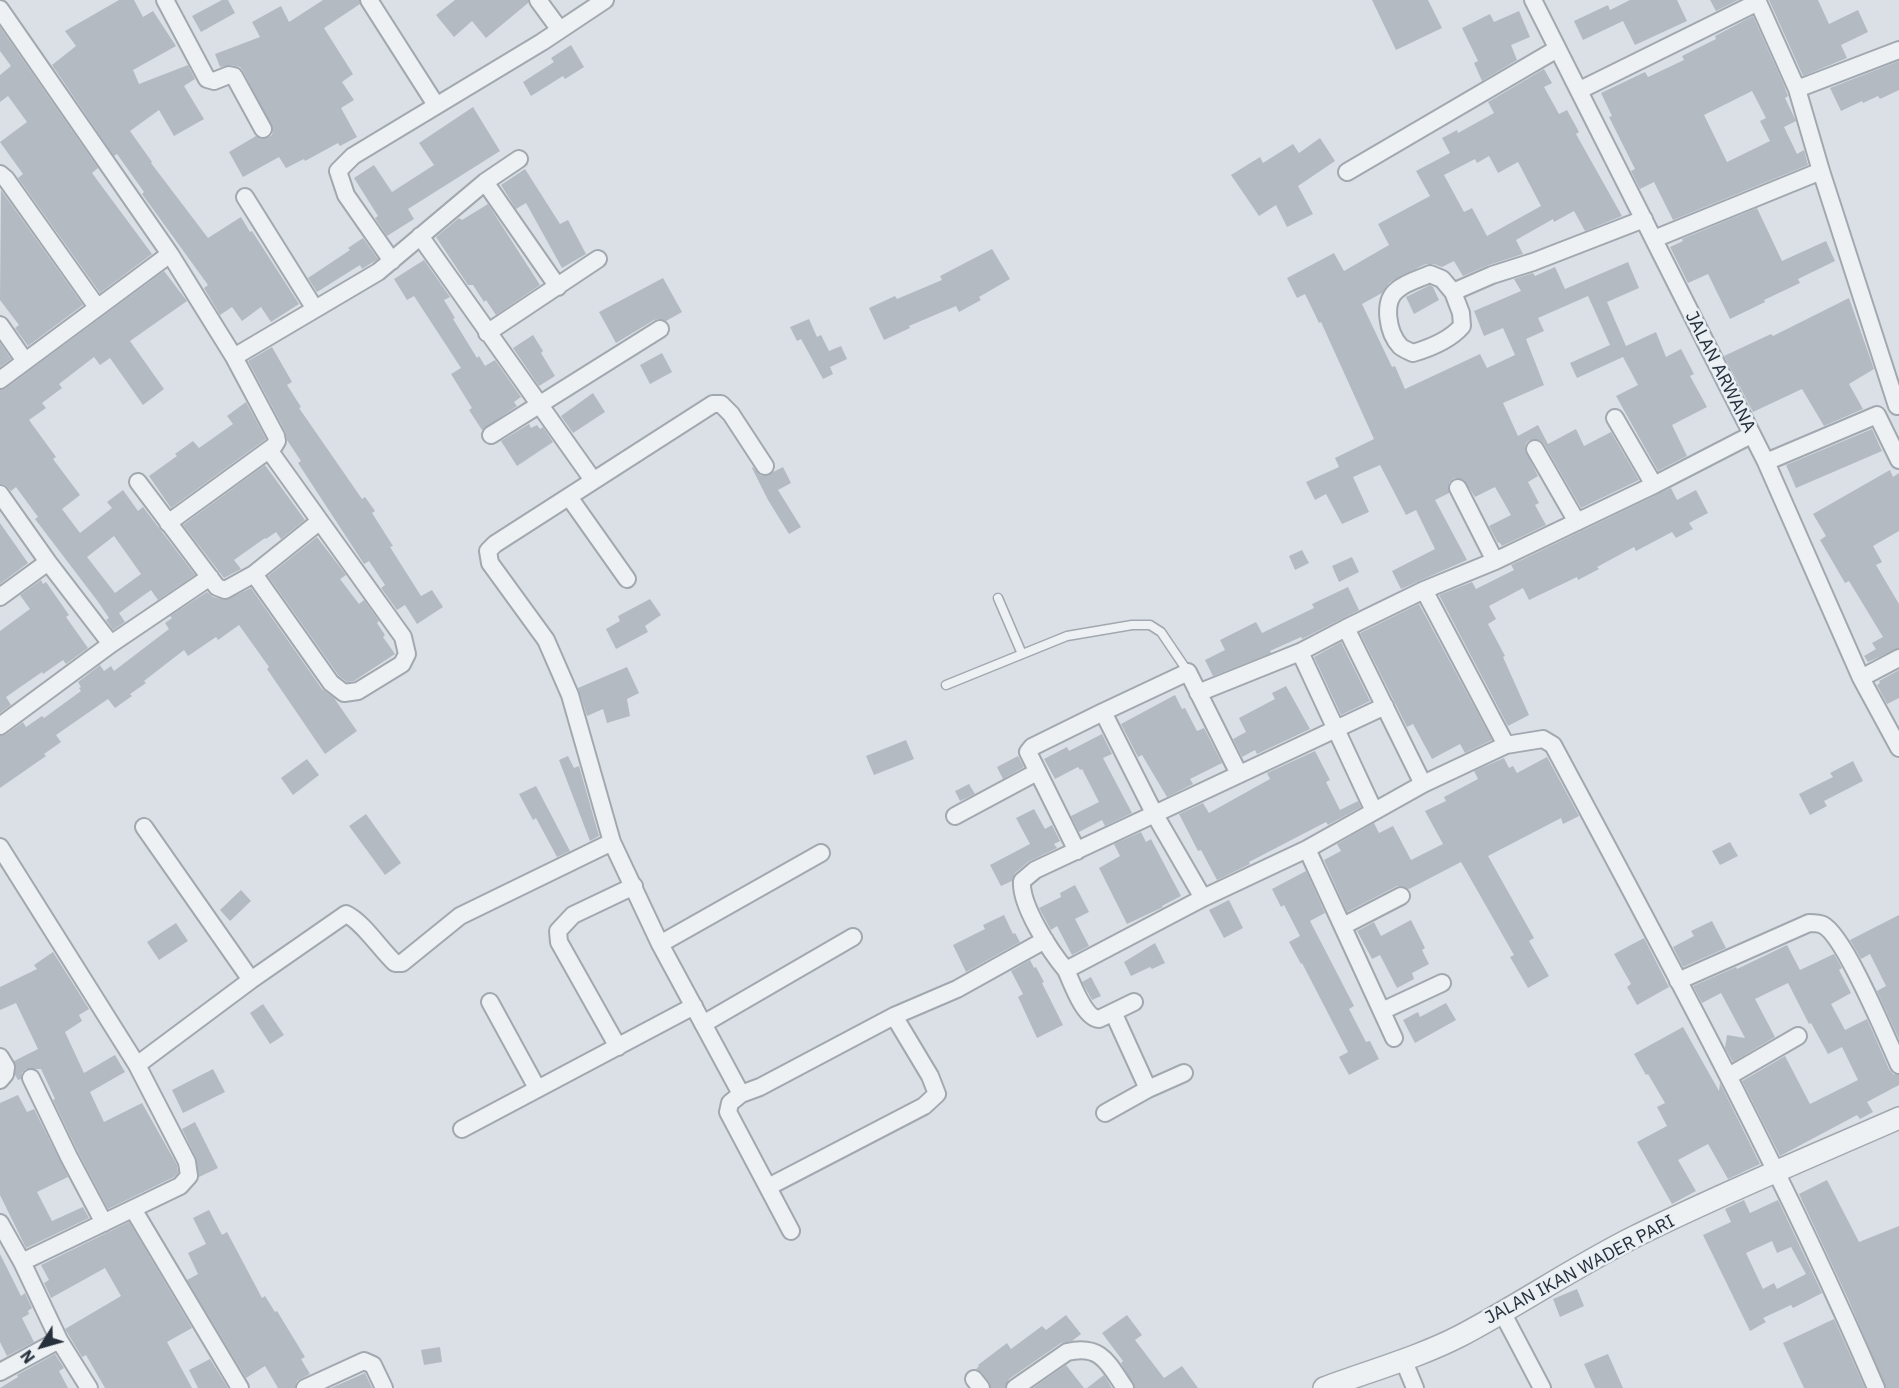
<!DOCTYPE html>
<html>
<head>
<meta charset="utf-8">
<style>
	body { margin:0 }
	#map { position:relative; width:1899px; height:1388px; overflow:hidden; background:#dbe0e6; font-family:"IBM Plex Sans",sans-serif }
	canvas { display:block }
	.north { position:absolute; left:12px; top:1316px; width:60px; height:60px; -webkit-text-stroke:4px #eaeff4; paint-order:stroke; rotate:233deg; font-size:16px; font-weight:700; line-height:24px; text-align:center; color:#26303b }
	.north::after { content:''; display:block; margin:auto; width:21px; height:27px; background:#26303b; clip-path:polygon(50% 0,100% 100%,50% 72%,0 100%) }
</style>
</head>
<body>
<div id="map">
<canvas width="1899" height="1388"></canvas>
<div class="north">N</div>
</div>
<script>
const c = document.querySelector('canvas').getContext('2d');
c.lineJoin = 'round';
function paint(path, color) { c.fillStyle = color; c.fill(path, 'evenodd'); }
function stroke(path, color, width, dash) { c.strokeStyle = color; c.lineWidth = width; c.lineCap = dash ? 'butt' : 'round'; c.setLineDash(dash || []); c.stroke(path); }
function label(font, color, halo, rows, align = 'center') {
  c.font = font + ' "IBM Plex Sans",sans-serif'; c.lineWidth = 5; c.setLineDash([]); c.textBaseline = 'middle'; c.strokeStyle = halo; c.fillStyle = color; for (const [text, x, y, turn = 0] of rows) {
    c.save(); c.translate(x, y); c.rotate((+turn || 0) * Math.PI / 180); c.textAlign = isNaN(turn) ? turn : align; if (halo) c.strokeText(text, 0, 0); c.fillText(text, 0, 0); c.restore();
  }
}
paint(new Path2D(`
	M119,0H134L143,17L153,11L176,46L133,70L139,84L188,65L195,79L184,86L204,119L174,136L159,110L130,131L152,162L151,163L208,238L241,217L250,232L252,231L299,304L271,322L261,307L242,321L232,307L220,315L204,288L208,285L142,194L144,192L117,154L114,156L52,65L76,46L65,31Z
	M222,0H228L235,13L201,32L192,16Z
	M323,0H359L360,4L324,28L353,74L342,82L354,100L341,108L357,137L340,146L338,143L305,161L304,159L286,168L279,157L243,177L229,152L256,136L262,139L267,138L272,135L273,129L243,71L240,67L231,65L220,67L215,54L260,37L252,22L281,6L289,22Z
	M455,0H528V3L486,38L472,21L454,37L436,15Z
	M1372,0H1428L1442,28L1396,50Z
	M1630,0H1677L1687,21L1635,45L1623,21L1583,40L1574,21L1608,5L1610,10Z
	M1710,0H1738L1716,11Z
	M1769,0H1818L1829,24L1858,10L1868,32L1841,45L1847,58L1803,76Z
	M1519,11L1530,37L1511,45L1517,60L1482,81L1474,63L1478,61L1462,28L1490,14L1494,22Z
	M1753,16L1784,85L1788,96L1785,98L1796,121L1784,127L1797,154L1804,150L1808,165L1673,220L1654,182L1640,189L1631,171L1635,169L1609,117L1612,116L1601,93L1645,72L1648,77L1684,60L1682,56L1716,39L1715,36ZM1752,91L1766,118L1760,121L1770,141L1727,162L1704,115Z
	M0,27L98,168L92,173L152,254L100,293L18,178L23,174L0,142L27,122L8,96L0,102V75L11,66L0,51Z
	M571,45L584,67L565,79L563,76L531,96L523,82L554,62L551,58Z
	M1899,61V90L1880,99L1878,96L1863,103L1862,101L1841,111L1830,88Z
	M1544,69L1552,83L1544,87L1559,114L1567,110L1579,132L1576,134L1622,216L1585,231L1574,211L1554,222L1553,219L1516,240L1523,254L1489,265L1463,276L1454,261L1442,267L1434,264H1426L1400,276L1389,283L1382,293L1362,304L1380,342L1392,367L1395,366L1405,389L1480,354L1487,368L1515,355L1503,328L1484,336L1474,311L1521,291L1514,279L1533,273L1535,276L1555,267L1565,289L1628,262L1639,288L1607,302L1626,346L1656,332L1666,357L1681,349L1694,374L1690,376L1707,407L1672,425L1687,456L1658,471L1616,396L1638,385L1623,357L1577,378L1570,363L1610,345L1588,296L1538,318L1544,331L1526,339L1544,385L1503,403L1518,436L1538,425L1548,444L1576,429L1584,446L1611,432L1639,480L1581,508L1544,444L1540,440H1530L1526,443L1525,450L1538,476L1528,482L1539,503L1535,505L1546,525L1502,546L1499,542L1498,543L1489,526L1511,515L1495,487L1475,497L1464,480L1454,478L1449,483V493L1435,500L1467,560L1401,589L1392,571L1435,549L1416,510L1406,515L1380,465L1353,477L1369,512L1342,524L1326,494L1315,500L1306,482L1339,467L1335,458L1374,439L1321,322L1319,323L1305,294L1297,298L1287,278L1334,253L1344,271L1389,245L1378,224L1430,196L1416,171L1450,153L1442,138L1457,130L1458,133L1494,113L1488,102ZM1489,156L1498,173L1518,162L1541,206L1487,236L1472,208L1464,212L1444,175L1475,159L1477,163Z
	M473,107L500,151L408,209L414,219L387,236L375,218L378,216L354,178L374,165L392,192L434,165L419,143Z
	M1320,138L1335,161L1298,186L1313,214L1287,227L1276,205L1259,216L1231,175L1260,157L1263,163L1293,144L1299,153Z
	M525,169L560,224L568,220L586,254L562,268L526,203L516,209L501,185Z
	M1,190L83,305L28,346L15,328L19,325L0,300Z
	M488,204L540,285L496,315L486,300L484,302L473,285H468L436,237L459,218L462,220Z
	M1757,208L1782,261L1826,241L1835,261L1798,279L1800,283L1764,300L1765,302L1730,319L1708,274L1688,283L1670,247L1683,241L1682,239Z
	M363,238L378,259L362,269L360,265L317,292L308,278L350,250L348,248Z
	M992,249L1010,279L979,297L981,300L959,312L956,306L909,326L910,328L884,340L869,308L895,296L897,299L942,280L940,276Z
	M424,260L450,297L444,300L455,318L453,319L477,358L479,356L485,366L495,360L521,397L514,402L517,406L482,430L469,410L472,408L451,374L461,368L414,296L407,300L394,279Z
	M164,271L187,301L130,341L164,389L143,405L110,358L100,365L94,357L59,384L62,388L42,403L46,408L29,420L56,457L53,459L80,495L62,509L80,533L112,508L107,502L123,490L138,511L143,507L195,575L158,600L151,590L119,613L125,622L113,630L106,620L109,618L99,603L35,519L38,517L16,487L11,491L5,485L0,484V390L6,388ZM114,536L141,574L115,593L87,557Z
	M663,278L682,312L666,321L660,319L654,320L616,343L599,312Z
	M1430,285L1433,287L1439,300L1414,314L1406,297Z
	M1849,298L1874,369L1849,384L1863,409L1824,426L1802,389L1753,412L1724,356L1771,334L1773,336Z
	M809,319L817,337L821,335L829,351L841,346L847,359L830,367L833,374L823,379L801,339L797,341L790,327Z
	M533,335L543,351L541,353L555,376L539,386L513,348Z
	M0,343L11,359L0,367Z
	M272,347L292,382L287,385L301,407L299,408L362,499L365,497L375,511L372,513L393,546L390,547L421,596L432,590L443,607L417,624L405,605L397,610L381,588L385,585L369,561L364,564L298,463L301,461L287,440L285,431L248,361Z
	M662,353L672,372L650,384L640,365Z
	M593,393L605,412L573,433L561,416Z
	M246,402L266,439L171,508L149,476L177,456L175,454L193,441L199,448L233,424L227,416Z
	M529,424L531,428L537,425L540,429L543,427L553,442L517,466L501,441Z
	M1872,429L1882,451L1796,488L1786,465Z
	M265,465L305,520L281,539L276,532L266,539L265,538L234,560L241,569L224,578L183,525Z
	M753,467L760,475L765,476L783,467L791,483L778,490L801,527L789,534L768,500L752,468Z
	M1890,470L1893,477L1899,473V531L1873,546L1882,562L1876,565L1899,604V648L1868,662L1864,656L1876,649L1872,643L1883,637L1849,581L1845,583L1820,540L1826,536L1813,514Z
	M1671,488L1677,500L1696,490L1708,513L1689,523L1693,529L1676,538L1672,532L1636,551L1634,547L1597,567L1599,569L1578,580L1577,577L1529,600L1523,588L1489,606L1496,619L1488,624L1505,656L1503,657L1529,715L1508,726L1439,595L1472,582L1476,589L1514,570L1511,565Z
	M0,523L28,563L0,584Z
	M317,537L346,575L340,579L359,604L364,600L379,621L377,623L385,635L383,637L395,654L354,681L347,682L339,676L268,576Z
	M1302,550L1309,563L1295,570L1289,556Z
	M1352,557L1359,572L1339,582L1332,566Z
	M41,580L43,584L46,582L69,615L66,617L88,648L66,664L63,660L43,674L42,672L6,697L11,705L0,713V631L30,609L20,595Z
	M1348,587L1359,610L1302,639L1301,637L1270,651L1271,653L1213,676L1205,660L1225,650L1220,640L1256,622L1262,633L1314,608L1312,604Z
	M251,588L322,689L334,698L357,731L325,754L267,669L269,667L239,625L218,640L216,637L188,656L184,650L144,681L146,683L130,694L132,696L115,708L108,699L56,735L61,742L44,754L46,756L0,788V736L6,734L23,722L26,727L42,716L44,718L81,691L79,688L81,687L78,682L100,665L104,671L111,666L114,671L169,629L165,623L172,618L170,616L207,592L213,597L226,600Z
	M650,599L661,615L645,626L648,632L616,649L606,629L620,621L618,616Z
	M1419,604L1492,740L1465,753L1460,744L1432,759L1413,724L1407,727L1360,633Z
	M1341,642L1370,701L1341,715L1314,657Z
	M627,667L639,693L627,699L630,716L607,723L603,709L587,716L578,688Z
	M1899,670V698L1887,704L1877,685L1880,683L1879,681Z
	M1286,686L1310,729L1257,754L1255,750L1242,757L1233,739L1246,732L1239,718L1275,699L1272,693Z
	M1175,695L1182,709L1185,708L1197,731L1204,728L1222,763L1190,779L1193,784L1167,797L1142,755L1138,757L1121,724Z
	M1102,734L1112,754L1103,758L1132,813L1105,826L1102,820L1079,832L1071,816L1099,802L1082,769L1080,770L1078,767L1055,779L1044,759L1067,747L1069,751Z
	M906,740L914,759L874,775L866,756Z
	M1315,751L1330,780L1326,782L1340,810L1358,801L1361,807L1328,825L1326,822L1249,862L1250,864L1217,880L1201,850L1198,851L1179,814L1203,803L1209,813L1270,779L1267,773Z
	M568,756L574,768L579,766L599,836L590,841L559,760Z
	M1018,756L1024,767L1003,779L997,767Z
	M1547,757L1579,816L1563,824L1561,818L1488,856L1534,938L1529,941L1549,976L1528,988L1510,957L1514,955L1461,862L1409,889L1402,886H1397L1347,912L1324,860L1341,851L1337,844L1374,823L1379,833L1393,826L1411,860L1443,844L1425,811L1446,801L1444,797L1478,779L1474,771L1504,758L1509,768L1513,766L1517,773Z
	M307,759L319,775L293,795L281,778Z
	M1853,761L1863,781L1824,801L1827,806L1810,815L1799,794L1833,777L1830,773Z
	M969,784L975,794L960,801L955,791Z
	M536,786L570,851L557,857L536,818L533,820L519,794Z
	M1034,809L1045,829L1052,825L1060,841L1054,844L1057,848L1028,862L1015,873L1012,881L1001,886L990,865L1030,844L1016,818Z
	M366,814L401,863L385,875L349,826Z
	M1141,832L1146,842L1151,839L1181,896L1162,906L1163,907L1127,924L1099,868L1120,856L1114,844Z
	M1730,842L1738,856L1720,865L1712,851Z
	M1306,871L1325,913L1310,921L1354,1006L1349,1009L1366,1042L1370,1041L1379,1059L1349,1075L1339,1057L1348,1052L1302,963L1301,964L1289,942L1300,936L1284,905L1281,907L1272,889Z
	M1075,885L1089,912L1075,919L1089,946L1072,955L1057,926L1051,930L1039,908L1061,897L1060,893Z
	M241,890L251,901L230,921L220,910Z
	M1229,900L1243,928L1224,938L1209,910Z
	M1004,915L1013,934L1015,933L1020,942L966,972L953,945L985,929L983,925Z
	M1899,915V1039L1877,991L1886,986L1870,954L1861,959L1850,940Z
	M1411,920L1425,948L1422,950L1429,964L1412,973L1414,979L1397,988L1380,955L1372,959L1357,931L1374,922L1381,936Z
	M1712,921L1726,948L1683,967L1673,947L1694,936L1691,931Z
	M176,923L188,941L159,960L147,942Z
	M1644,938L1669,987L1637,1005L1627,987L1631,984L1614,954Z
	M1155,943L1165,963L1152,969L1150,967L1131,976L1124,962Z
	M1787,945L1800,970L1834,954L1842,968L1839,970L1851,993L1831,1004L1845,1030L1867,1019L1889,1069L1893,1074L1899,1075V1085L1867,1102L1873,1112L1860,1119L1857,1115L1780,1156L1742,1081L1785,1056L1810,1104L1858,1080L1842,1047L1828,1054L1811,1023L1809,1024L1788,983L1755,999L1775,1037L1733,1062L1725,1048L1727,1035L1745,1038L1721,993L1702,1003L1693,986L1736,967L1737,969Z
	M53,952L89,1009L79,1015L82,1021L65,1032L84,1073L115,1055L125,1072L90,1092L104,1122L142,1103L177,1165L178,1173L174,1177L108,1209L78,1152L53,1100L55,1099L41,1069H26L22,1073L21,1079L18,1080L15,1075L14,1061L38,1049L16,1003L0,1010V987L37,969L34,965Z
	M1030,960L1034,968L1036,967L1044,982L1042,983L1063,1025L1037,1038L1018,997L1023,994L1011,971Z
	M1091,977L1101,996L1092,1000L1082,982Z
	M1446,1003L1456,1020L1415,1043L1403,1020L1418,1012L1420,1017Z
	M263,1004L284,1035L270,1044L250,1013Z
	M1683,1027L1719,1091L1720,1083L1760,1164L1728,1179L1708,1144L1678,1160L1696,1191L1672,1204L1637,1142L1667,1126L1657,1107L1665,1103L1648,1074L1646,1075L1634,1054Z
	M213,1069L225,1092L183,1113L172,1090Z
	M18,1095L27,1112L34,1109L68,1177L37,1192L52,1221L83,1207L89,1218L26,1248L0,1195V1103Z
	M195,1122L218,1168L199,1177L196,1158L182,1129Z
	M1827,1180L1859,1242L1899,1226V1388H1886L1849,1301L1799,1194Z
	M1744,1200L1750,1213L1778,1200L1822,1293L1793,1308L1791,1305L1763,1318L1766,1322L1750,1331L1703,1235L1731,1222L1725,1209ZM1772,1241L1777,1253L1791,1247L1806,1274L1777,1289L1774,1283L1763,1289L1746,1253Z
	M209,1210L222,1235L227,1232L262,1298L265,1296L275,1312L277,1311L305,1357L301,1359L310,1374L297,1381L295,1388H278L265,1366L246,1378L187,1280L198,1274L188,1253L206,1244L193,1218Z
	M129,1222L192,1328L167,1342L192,1388H105L86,1355L82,1357L65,1329L121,1296L105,1268L51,1298L44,1283L49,1280L41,1265Z
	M0,1254L21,1296L25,1293L32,1308L28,1311L29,1314L22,1318L34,1342L7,1356L0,1342Z
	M1577,1289L1584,1306L1560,1317L1553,1299Z
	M1066,1315L1081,1334L1072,1341L1061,1343L1009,1379L1005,1388H991L989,1382L982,1373L976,1369L979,1366L978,1365L1007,1343L1011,1349L1042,1326L1046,1330Z
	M1127,1315L1142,1335L1135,1340L1164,1378L1182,1366L1198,1388H1135L1121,1363L1123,1361L1102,1333Z
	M1834,1319L1865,1388H1804L1783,1343Z
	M440,1347L442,1362L424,1365L421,1350Z
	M55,1354L64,1368L59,1371L68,1388H0L18,1377L17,1375Z
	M1608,1354L1623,1388H1595L1584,1364Z
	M210,1359L228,1388H198L189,1370Z
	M1066,1365L1084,1388H1033Z
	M365,1373L372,1388H331Z
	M1104,1375L1112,1388H1087Z`), '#b3bac2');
const service = new Path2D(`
	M998,598L1022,654
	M946,685L1067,636L1132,625H1150L1161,632L1188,672`);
const minor = new Path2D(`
	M165,0L207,79L214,81L229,75L234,76L263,129
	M369,0L436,105
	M538,0L560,30
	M1533,0L1766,462L1861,678L1899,748
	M0,9L170,254L234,357L276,436L277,441L274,446L168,523
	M1899,50L1797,89L1821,171L1897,406L1899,405
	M1580,90L1758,2L1797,89
	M1347,172L1557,49
	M0,174L6,179L97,307
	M485,182L558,287
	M245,197L315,309
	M420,236L593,480
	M1654,239L1821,171
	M392,261L346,195L338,171L353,156L542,42L605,0
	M1453,292L1461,313L1462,326C1450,340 1430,348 1413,353C1409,351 1403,349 1400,346C1388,333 1382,302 1397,290C1406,282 1419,279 1430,274L1442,279L1453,292L1492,275L1533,262L1644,219
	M0,325L25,361
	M487,333L598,259
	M234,357L378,272L485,182L519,159
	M0,380L170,254
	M1615,418L1654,485
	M491,435L660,329
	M1535,449L1577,522
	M1766,462L1877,415L1899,460
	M765,466L731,414L721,404H713L495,544L488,551L490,563L546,640L570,695L612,842L660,944L741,1094L760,1087L894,1016L957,989L1045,940
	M138,482L217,587L225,590L254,574L320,521
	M1458,488L1495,561
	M0,494L48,562L111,644
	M569,497L627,579
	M254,574L331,683L344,693L358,691L402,664L407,654L403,637L269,450
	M1424,590L1506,745
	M0,597L48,562
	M1346,628L1423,784
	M1300,652L1374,811
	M1861,678L1899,658
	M1198,693L1300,652L1346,628L1424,590L1495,561L1654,485L1751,435
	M1385,706L1035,870L1022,881C1020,905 1050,951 1066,970L1203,898L1307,849L1423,784L1506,745L1543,739L1553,745C1666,956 1781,1167 1876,1388
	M0,726L111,644L210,577
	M955,816L1037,772
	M144,827L251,980
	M0,847L137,1065L187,1162L189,1176L180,1186L22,1262
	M1307,849L1394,1038
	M1077,851L1028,752L1032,747L1103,712
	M1203,898L1155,815L1103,712L1188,672L1239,774
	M1343,926L1401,896
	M660,944L821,853
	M1066,970C1072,983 1084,1018 1099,1019L1134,1002
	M1678,981L1809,923C1814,923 1819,923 1823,925C1845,936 1887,1039 1899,1065
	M490,1002L537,1088
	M1382,1011L1442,983
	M1113,1012L1148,1089
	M703,1024L853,937
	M618,1047L559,942L558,931L573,915L634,886
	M0,1057L6,1067L5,1074L0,1080
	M137,1065L251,980L346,914C363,922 380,949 395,963H402L460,916L612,842
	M1729,1076L1798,1036
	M31,1078L69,1157L104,1223
	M741,1094L730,1103L728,1112L791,1231
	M1105,1113L1148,1089L1184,1073
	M462,1129L694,1006
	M768,1187L924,1106L937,1094L930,1076L894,1016
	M133,1209L240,1388
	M0,1223L22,1262L59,1340L89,1388
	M1502,1312L1542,1388
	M1403,1359L1415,1388
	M0,1372L59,1340
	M974,1379L981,1388
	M305,1388L364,1361L373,1365L384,1388
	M1015,1388L1067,1352C1101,1344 1108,1363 1125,1388`);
const tertiary = new Path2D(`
	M1324,1388C1369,1371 1417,1358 1460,1336C1519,1305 1574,1267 1634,1237C1720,1194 1810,1157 1899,1118`);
stroke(service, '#a1a8af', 11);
stroke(minor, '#a1a8af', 20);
stroke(tertiary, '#a1a8af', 24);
stroke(service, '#eef1f4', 8);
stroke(minor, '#eef1f4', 16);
stroke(tertiary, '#eef1f4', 21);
label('18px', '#26303b', '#eaeff4', [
	["JALAN ARWANA",1720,372,63],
	["JALAN IKAN WADER PARI",1580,1270,-28]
]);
</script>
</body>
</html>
